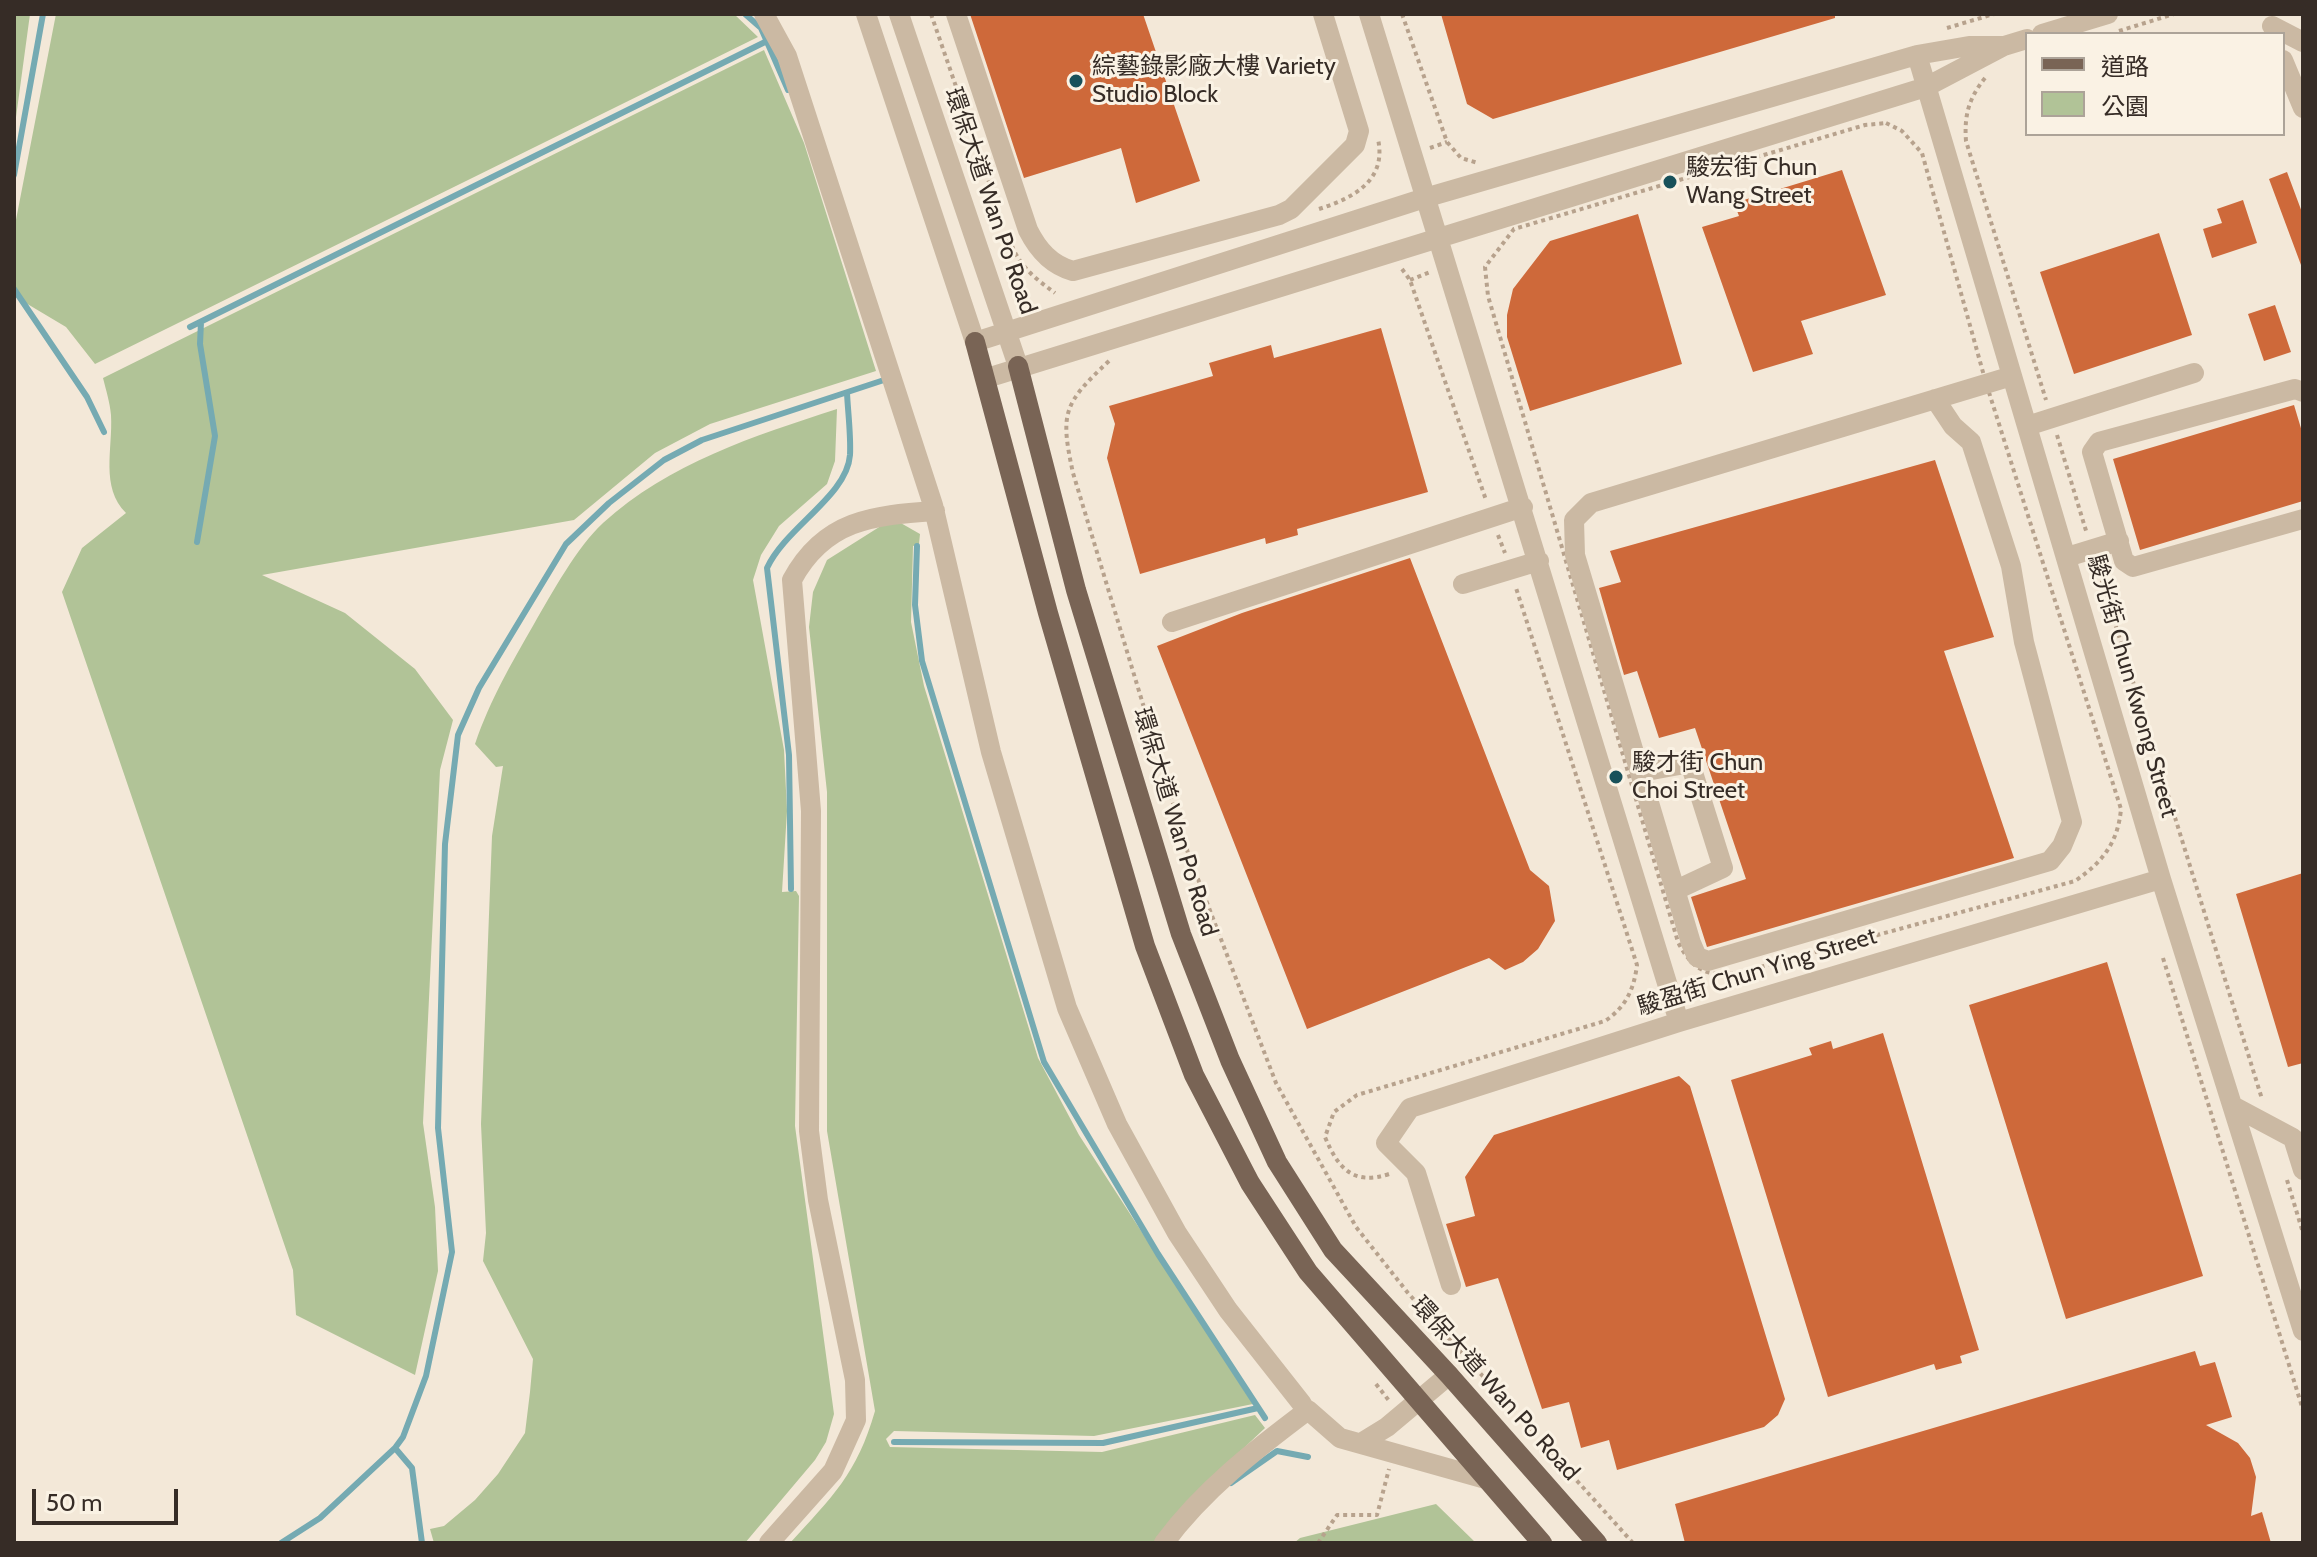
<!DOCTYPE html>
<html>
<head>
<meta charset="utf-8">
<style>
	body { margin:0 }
	#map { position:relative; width:2317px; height:1557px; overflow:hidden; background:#f3e8d8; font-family:Cabin,"Noto Sans TC",sans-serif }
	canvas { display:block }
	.frame { position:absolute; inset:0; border:16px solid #362c26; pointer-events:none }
	.legend { position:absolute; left:2025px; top:32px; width:260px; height:104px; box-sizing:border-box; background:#faf2e4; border:2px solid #aca398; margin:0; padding:10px 14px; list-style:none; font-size:24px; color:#362c26 }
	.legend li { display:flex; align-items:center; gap:16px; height:40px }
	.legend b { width:40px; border:2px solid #aca398 }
	.scale { position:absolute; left:32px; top:1489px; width:146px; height:36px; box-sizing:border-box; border:4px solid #362c26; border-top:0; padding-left:10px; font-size:24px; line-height:28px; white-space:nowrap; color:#362c26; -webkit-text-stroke:6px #faf2e4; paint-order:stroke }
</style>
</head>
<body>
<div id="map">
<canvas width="2317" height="1557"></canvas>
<div class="frame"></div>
<ul class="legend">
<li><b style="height:10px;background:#796455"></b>道路</li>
<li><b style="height:22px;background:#b1c397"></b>公園</li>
</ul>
<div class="scale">50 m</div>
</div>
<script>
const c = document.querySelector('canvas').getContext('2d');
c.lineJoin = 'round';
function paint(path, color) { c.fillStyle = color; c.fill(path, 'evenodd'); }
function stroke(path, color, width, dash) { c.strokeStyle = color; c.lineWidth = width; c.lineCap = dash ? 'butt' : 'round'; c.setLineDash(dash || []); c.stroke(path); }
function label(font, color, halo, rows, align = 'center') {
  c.font = font + ' Cabin,"Noto Sans TC",sans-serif'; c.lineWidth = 6; c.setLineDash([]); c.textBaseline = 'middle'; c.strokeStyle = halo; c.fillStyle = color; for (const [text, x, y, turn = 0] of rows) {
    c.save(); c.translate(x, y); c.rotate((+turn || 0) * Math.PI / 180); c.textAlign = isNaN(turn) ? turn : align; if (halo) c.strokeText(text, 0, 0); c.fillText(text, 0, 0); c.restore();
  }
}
paint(new Path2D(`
	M14,14H30L14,132Z
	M56,14H734L758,37L95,364L66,327L14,296V230Z
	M764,50L804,143L876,371L710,424L655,453L574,520L262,575L345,613L415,669L453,720L440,770L423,1123L435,1207L438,1271L415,1375L296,1315L293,1270L62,592L82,548L126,513C100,487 113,449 111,415C110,403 106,390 103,378Z
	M837,409L835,461L827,484L779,526L761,555L753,580L784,750L787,811L782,892L796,891L799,896L795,1126L834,1414L826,1442L815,1460L745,1543H434L430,1529L444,1526L475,1500L498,1474L525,1433L530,1392L533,1359L483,1261L486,1233L481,1124L492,836L503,766L496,767L475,744C491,698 510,666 534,624C552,593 577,547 603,523C669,463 754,436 837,409Z
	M899,522L920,534L919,544L913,546L911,622L924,686L1038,1058L1079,1135L1253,1404L1094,1436L894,1431L886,1439L890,1447L1102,1452L1255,1415L1265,1428L1209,1481L1153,1543H790C832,1497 857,1474 875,1411L827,1131V792L809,627L813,592L827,560L884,524Z
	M1436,1504L1476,1543H1294L1300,1538Z`), '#b1c397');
stroke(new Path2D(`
	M745,14L761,28L788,90
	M14,175L43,14
	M14,289L87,397L104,432
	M190,327L767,41
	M197,542L215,436L200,344L201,322
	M917,546L915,605L922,661L1044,1062L1158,1254L1265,1418
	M791,889L789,755L767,568C786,527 847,496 850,455C851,435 848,413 847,393
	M894,1442L1103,1443L1258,1408
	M395,1448L412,1468L422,1543
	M1231,1483L1277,1451L1308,1457
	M281,1543L320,1518L395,1448L403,1437L426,1376L452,1252L438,1128L445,844L458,735L479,688L566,544L609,503L664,460L702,440L884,380`), '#75aab2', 6);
paint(new Path2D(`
	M970,14H1143L1200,181L1136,203L1121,148L1024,178Z
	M1441,14H1835V18L1493,119L1467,104Z
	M1842,170L1886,295L1801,321L1813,354L1753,372L1702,227L1739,216L1734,203Z
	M2287,172L2303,215L2301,265L2269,179Z
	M2243,200L2257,243L2212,258L2203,229L2222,223L2217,209Z
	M1638,214L1682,364L1530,411L1507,337V315L1513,289L1550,241Z
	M2159,233L2192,335L2074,374L2040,272Z
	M2275,305L2291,352L2264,361L2248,314Z
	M1381,328L1428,492L1297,529L1298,535L1266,544L1265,538L1140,574L1107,458L1115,424L1109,406L1213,376L1209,363L1271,345L1274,358Z
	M2294,405L2303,435V501L2140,550L2113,459Z
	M1935,460L1994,637L1944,651L2014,858L1707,947L1691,897L1746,879L1695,728L1659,738L1637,671L1624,675L1599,588L1621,582L1610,551Z
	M1410,558L1530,870L1549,886L1555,921L1538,949L1523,962L1505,970L1489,958L1307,1029L1157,646L1242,613Z
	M2303,873V1063L2288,1067L2236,894Z
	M2107,962L2203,1276L2066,1319L1969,1005Z
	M1883,1033L1979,1350L1960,1356L1962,1363L1936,1370L1934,1364L1828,1397L1731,1080L1812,1055L1809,1048L1831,1041L1833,1049Z
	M1679,1076L1690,1086L1785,1399L1778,1415L1764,1427L1617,1470L1609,1440L1581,1448L1569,1402L1542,1409L1498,1278L1466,1287L1446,1224L1475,1216L1465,1177L1494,1135Z
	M2195,1351L2200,1366L2215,1362L2232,1417L2206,1425L2238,1443L2250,1458L2256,1477L2251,1516L2262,1512L2271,1543H1685L1675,1504Z`), '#ce693a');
stroke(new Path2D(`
	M931,14L990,185
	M1402,14L1447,142L1461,158L1478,163
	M1947,28L1994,14
	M2119,31L2174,14
	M1985,78C1969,98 1964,115 1966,141L2046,400
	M1886,123L1902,131L1922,153L1986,383L2121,809C2118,842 2103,862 2075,881L1742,972C1710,978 1693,972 1678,942L1488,296L1485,267L1514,229L1865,125Z
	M1430,148L1447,142
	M1319,209C1353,198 1387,181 1378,139
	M1009,238C1018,265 1032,276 1055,293
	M1402,269L1410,280L1486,500
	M1410,280L1430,272
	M1109,361C1063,404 1060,413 1073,473L1188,853L1276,1083L1356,1227L1408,1293L1633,1543
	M2057,435L2087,534
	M1498,535L1505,553
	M2097,565L2262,1099
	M2163,958L2303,1410
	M1389,1174C1353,1186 1338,1168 1325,1137L1334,1112L1357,1095L1605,1021C1626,1007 1634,989 1637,965L1516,588
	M2287,1180L2303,1233
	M1376,1384L1390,1402
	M1318,1543L1337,1515H1377L1389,1469`), '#b7a28d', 4, [4, 4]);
stroke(new Path2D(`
	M764,14L787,56L933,505L991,752L1067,1008L1117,1124L1177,1233L1228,1310L1302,1404
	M866,14L975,342L1428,197L1917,55L1969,46H2004
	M899,14L1018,366
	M956,14L1028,230C1038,250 1051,265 1073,271L1279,215L1291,209L1355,145L1359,131L1323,14
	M1369,14L1679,1022
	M2272,26L2303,42
	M2042,34L2108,14
	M1917,55L2161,879L2303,1331
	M2283,60L2303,108
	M987,378L1926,87L2004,46L2027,39
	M2303,392L2295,389L2099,442L2092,452L2124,561L2133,567L2303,519
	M1935,399L1953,426L1971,442L2011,566L2024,642L2072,822L2062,846L2050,861L1708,961L1697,957L1691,943L1575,555L1574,520L1591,503L2012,376
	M2027,426L2194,373
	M2067,557L2119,541
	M1463,584L1539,561
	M1172,622L1523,507
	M1641,772L1690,763L1723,868L1676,890
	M2233,1106L2293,1138L2303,1170
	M1451,1285L1416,1173L1386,1143L1410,1108L1679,1022L2161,879
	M1361,1443L1387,1427L1449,1375
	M769,1543L833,1471L856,1420L855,1380L818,1200L809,1131L811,811L792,580C824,520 873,515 935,511
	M1164,1543C1203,1490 1256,1449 1308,1410L1340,1438L1486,1479`), '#cbb9a3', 20);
stroke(new Path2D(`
	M975,342L1048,613L1145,946L1194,1075L1250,1183L1308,1272L1542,1543
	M1018,366L1076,590L1181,934L1230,1060L1277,1162L1333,1250L1449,1375L1597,1543`), '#796455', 20);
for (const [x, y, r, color] of [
	[1076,81,8,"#18515a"],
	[1670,182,8,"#18515a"],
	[1616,777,8,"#18515a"]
]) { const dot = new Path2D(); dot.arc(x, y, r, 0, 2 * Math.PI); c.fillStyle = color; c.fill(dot); stroke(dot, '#faf2e4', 3); }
label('24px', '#362c26', '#faf2e4', [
	["綜藝錄影廠大樓 Variety",1092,67],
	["Studio Block",1092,95],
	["駿宏街 Chun",1686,168],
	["Wang Street",1686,196],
	["駿才街 Chun",1632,763],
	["Choi Street",1632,791]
], 'left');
label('24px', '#362c26', '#faf2e4', [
	["環保大道 Wan Po Road",990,201,71],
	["駿光街 Chun Kwong Street",2132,686,74],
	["環保大道 Wan Po Road",1175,822,73],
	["駿盈街 Chun Ying Street",1757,972,-17],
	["環保大道 Wan Po Road",1495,1389,48]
]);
</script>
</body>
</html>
